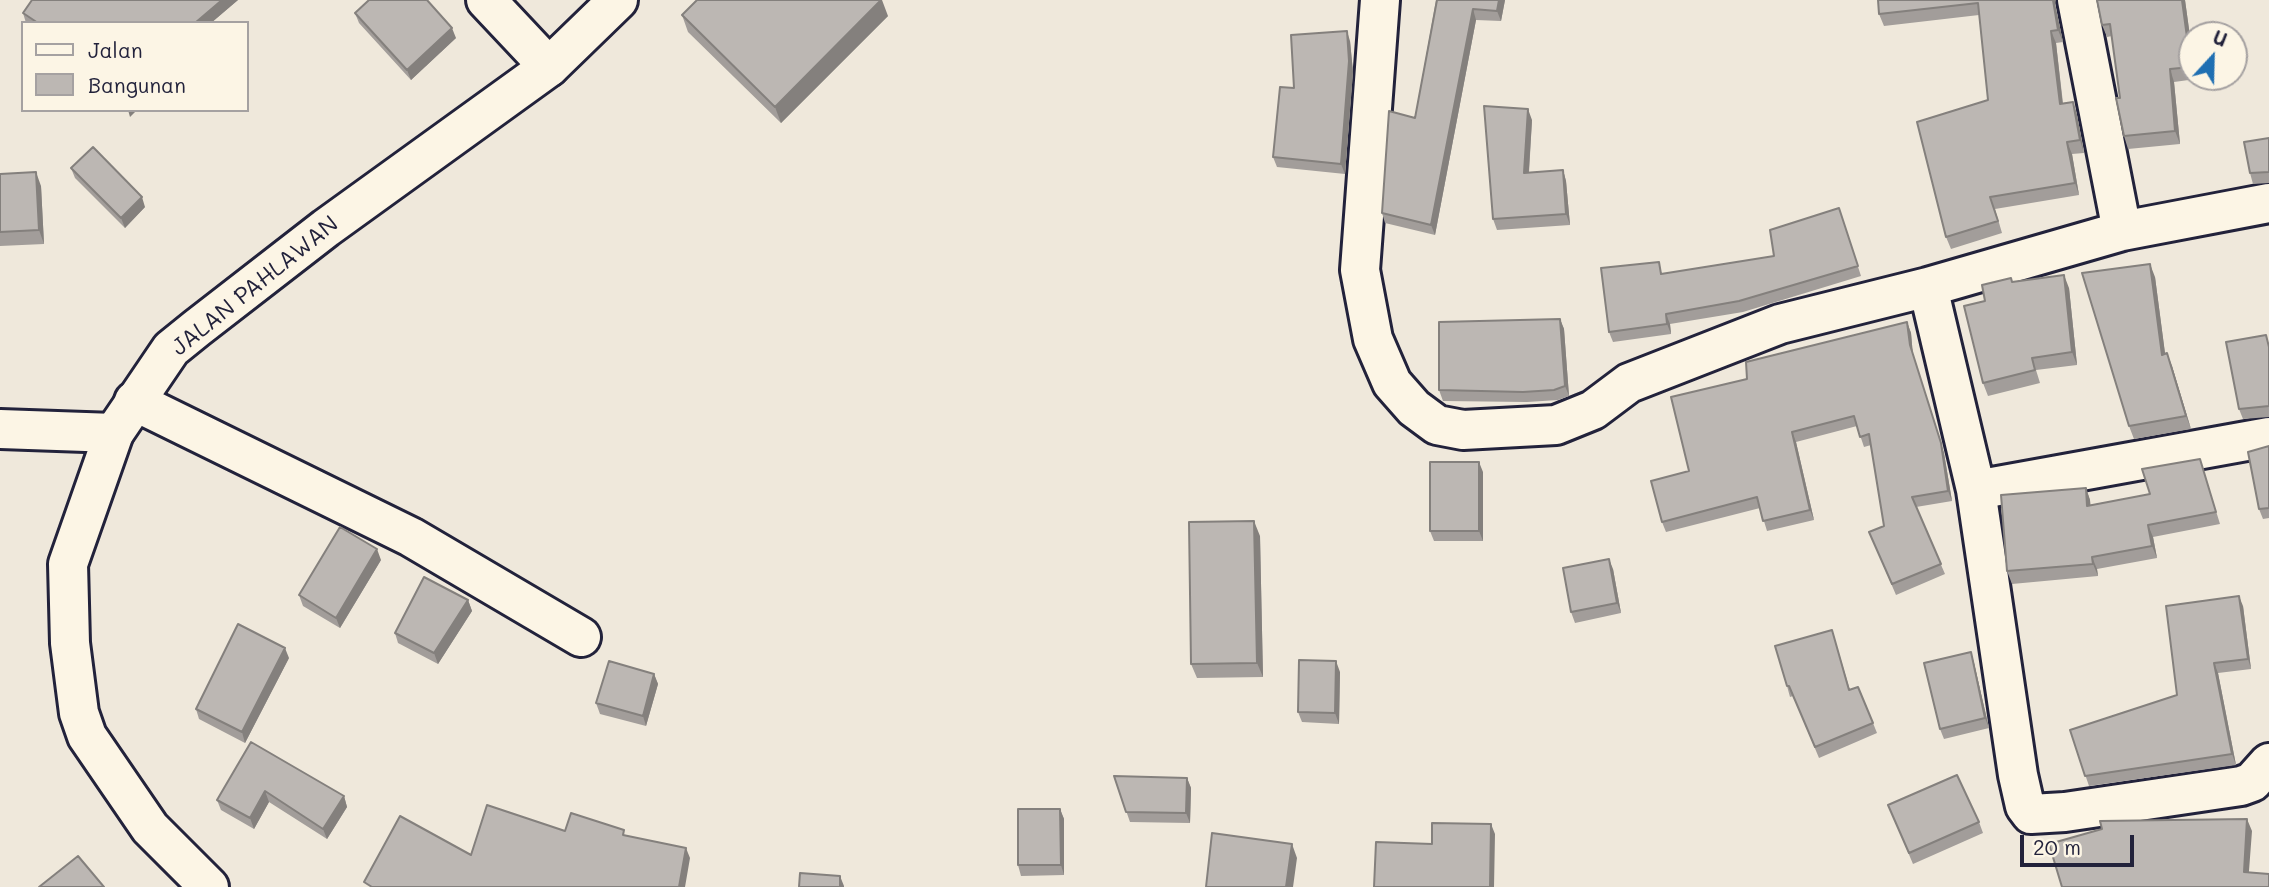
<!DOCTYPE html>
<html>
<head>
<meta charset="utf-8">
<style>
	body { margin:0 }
	#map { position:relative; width:2269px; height:887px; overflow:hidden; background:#efe8db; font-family:Mali,sans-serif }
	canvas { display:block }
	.legend { position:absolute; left:21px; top:21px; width:228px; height:91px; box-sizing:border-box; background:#fcf5e5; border:2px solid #a5a1a1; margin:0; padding:9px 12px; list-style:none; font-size:21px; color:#22223b }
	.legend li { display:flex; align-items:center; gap:14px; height:35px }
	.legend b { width:35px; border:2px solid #a5a1a1 }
	.north { position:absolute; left:2178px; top:21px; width:70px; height:70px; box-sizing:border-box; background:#fcf5e5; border:2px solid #a5a1a1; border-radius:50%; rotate:22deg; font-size:19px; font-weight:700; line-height:28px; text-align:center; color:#22223b }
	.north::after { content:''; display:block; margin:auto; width:24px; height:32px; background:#1f6fb2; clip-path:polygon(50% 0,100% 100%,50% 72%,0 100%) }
	.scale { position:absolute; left:2020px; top:835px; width:114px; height:32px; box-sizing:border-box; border:4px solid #22223b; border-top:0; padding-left:9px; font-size:21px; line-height:24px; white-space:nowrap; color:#22223b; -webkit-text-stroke:5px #fcf5e5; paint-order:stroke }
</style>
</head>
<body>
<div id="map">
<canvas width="2269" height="887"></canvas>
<ul class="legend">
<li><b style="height:9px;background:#fcf5e5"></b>Jalan</li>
<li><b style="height:19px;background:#bcb7b3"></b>Bangunan</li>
</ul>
<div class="north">U</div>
<div class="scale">20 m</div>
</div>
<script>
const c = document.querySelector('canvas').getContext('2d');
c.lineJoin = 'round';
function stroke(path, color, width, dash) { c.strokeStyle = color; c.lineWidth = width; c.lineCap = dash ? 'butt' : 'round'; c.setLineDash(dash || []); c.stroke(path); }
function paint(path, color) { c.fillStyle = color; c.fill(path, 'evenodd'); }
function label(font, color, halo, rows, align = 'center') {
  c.font = font + ' Mali,sans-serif'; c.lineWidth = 5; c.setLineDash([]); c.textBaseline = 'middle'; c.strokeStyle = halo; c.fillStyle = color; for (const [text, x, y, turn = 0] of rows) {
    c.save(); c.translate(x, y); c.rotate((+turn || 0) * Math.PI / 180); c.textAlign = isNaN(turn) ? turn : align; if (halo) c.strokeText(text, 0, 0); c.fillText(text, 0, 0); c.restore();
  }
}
const street = new Path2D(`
	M486,0L549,67
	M1380,0L1360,270L1373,339L1392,383L1414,408L1437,425L1463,430L1556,425L1593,410L1629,383L1780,324L1928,287
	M2077,0L2122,231
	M2269,203L2122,231L1928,287L1976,490L2018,775L2025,806L2031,814L2065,812L2241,786L2252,782L2269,763
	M134,401L411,537L581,637
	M0,429L114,433
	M1976,490L2269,437`);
const highway = new Path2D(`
	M209,887L150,828L87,736L79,713L70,643L68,564L114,433L171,349L197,328L326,228L549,67L618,0`);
stroke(street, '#22223b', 44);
stroke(highway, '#22223b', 44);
stroke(street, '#fcf5e5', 38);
stroke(highway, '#fcf5e5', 38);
paint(new Path2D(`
	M32,0H238L211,23H26L23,13Z
	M1436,0H1505L1501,21L1476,20L1435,235L1385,223L1382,213L1415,118Z
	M1878,0L2055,4L2063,42L2056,43L2063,103L2073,102L2077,115L2084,153L2072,154L2079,195L1995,209L2002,233L1951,249L1946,237L1988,100L1979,15L1884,26L1879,14Z
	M2097,0H2185L2192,51V77H2196V79L2174,82L2180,144L2128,149L2124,136L2112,36L2107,37L2102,25Z
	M355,13L456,38L411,80L359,23Z
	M682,15L888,16L781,123L688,32Z
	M1350,41L1353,72L1345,174L1277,167L1273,157L1294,88Z
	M1532,120L1529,173L1563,170L1566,181L1570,225L1497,230L1493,219Z
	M2269,138V183L2253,184L2250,173Z
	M71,168L145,207L125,228L75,178Z
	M0,174L41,186L44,244L0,246Z
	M1839,208L1861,276L1743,312L1670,324L1671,334L1613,342L1609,332L1663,274L1774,256Z
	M2155,277L2165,354L2172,366L2191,429L2134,439L2129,426Z
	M2013,282L2069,288L2077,365L2036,370L2040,383L1988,396L1983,383L1985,301Z
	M1560,319L1564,329L1569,396L1558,400L1527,402L1443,401L1439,390Z
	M1907,322L1911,333L1913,356L1944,453L1952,501L1916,507L1945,574L1896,595L1869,532L1884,526L1871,445L1864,447L1857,426L1796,442L1814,520L1767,531L1760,508L1666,532L1662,522L1689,471L1747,379Z
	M2269,342V417L2243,419L2239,409Z
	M2269,446V518L2263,519L2259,509Z
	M2200,459L2220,524L2153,537L2157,558L2097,569L2098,576L2012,584L2007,571L2086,488L2090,500V505L2150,494Z
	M1483,472V541H1434L1430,531Z
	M1260,536L1263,677L1197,678L1191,664Z
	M381,560L340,628L303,606L299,595Z
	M1613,569L1621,613L1575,623L1571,612Z
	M468,600L472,611L438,664L398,643L395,633Z
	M2243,606L2251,669L2218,673L2236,765L2089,786L2070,730L2177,695Z
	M1832,630L1850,690L1873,723L1877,733L1819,758L1793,696L1790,697L1787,686Z
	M1971,652L1974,663L1989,728L1944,739L1940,729Z
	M289,658L245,743L199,719L196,709Z
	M1340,672L1339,724L1302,722L1298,712Z
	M654,674L658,684L646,726L600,714L596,703Z
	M251,742L344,796L347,807L327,839L269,802L254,829L221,810L217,800Z
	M1114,776L1187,778L1191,788L1190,823L1130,822Z
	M1888,805L1979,822L1983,833L1913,864Z
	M1060,809L1064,819V875L1021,876L1018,865Z`), '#a29d9a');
paint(new Path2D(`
	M222,0H238L211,23H195Z
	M881,0H882L888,16L781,123L775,107Z
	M1499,0H1505L1501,21L1497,11Z
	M2053,0H2056L2055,4L2063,42L2058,30Z
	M2182,0H2185L2192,51V69Z
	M1473,9L1476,20L1435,235L1431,225Z
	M452,28L456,38L411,80L407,70Z
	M1347,31L1350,41L1353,72L1345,174L1341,164Z
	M2051,31L2056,43L2064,116L2060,104Z
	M2170,69L2174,82L2180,144L2175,131Z
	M2073,102L2077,115L2084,153L2080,140Z
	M1528,109L1532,120L1528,184L1524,173Z
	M128,110H137L130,117Z
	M2067,142L2072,154L2079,195L2075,183Z
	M1563,170L1566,181L1570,225L1566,214Z
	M36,172L41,186L44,244L39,230Z
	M142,197L145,207L125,228L121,218Z
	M2150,264L2155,277L2167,368L2162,355Z
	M2064,275L2069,288L2077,365L2072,352Z
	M1666,314L1670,324L1671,334L1667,324Z
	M1560,319L1564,329L1569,396L1565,386Z
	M1907,322L1911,333L1913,356L1944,453L1952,501L1948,491L1910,345Z
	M2167,353L2172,366L2191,429L2186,416Z
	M1792,432L1796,442L1814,520L1810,510Z
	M1479,462L1483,472V541L1479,531Z
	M2086,488L2090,500L2092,518L2087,506Z
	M1254,521L1260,536L1263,677L1257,663Z
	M2148,525L2153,537L2157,558L2152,546Z
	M377,549L381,560L340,628L336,618Z
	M2092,557L2097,569L2098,576L2093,564Z
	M1609,559L1613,569L1621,613L1617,603Z
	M2239,596L2243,606L2251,669L2248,659Z
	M468,600L472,611L438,664L434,653Z
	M285,648L289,658L245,743L242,732Z
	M1971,652L1974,663L1989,728L1985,718Z
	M1336,661L1340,672L1339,724L1335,713Z
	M2214,663L2218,673L2236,765L2232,754Z
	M654,674L658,684L646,726L643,716Z
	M1187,778L1191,788L1190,823L1186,813Z
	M265,791L269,802L254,829L250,818Z
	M344,796L347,807L327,839L323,829Z
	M1060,809L1064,819V875L1061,865Z
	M2247,819L2252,831L2248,884L2244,872Z
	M1491,824L1495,834L1494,887H1490Z
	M1292,844L1297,858L1293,887H1286Z
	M686,848L690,858L685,887H679Z
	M840,876L844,886V887H840Z`), '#84807d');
const building = new Path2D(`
	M32,0H222L195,23H38L23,13Z
	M369,0H427L452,28L407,70L355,13Z
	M697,0H881L775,107L682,15Z
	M1437,0H1499L1497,11L1473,9L1431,225L1382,213L1389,111L1415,118Z
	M1878,0H2053L2058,30L2051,31L2060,104L2073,102L2080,140L2067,142L2075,183L1990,197L1998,221L1946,237L1917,122L1988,100L1978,3L1879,14Z
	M2097,0H2182L2191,67L2170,69L2175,131L2124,136L2116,98H2120L2110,24L2102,25Z
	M1347,31L1349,61L1341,164L1273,157L1280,87L1294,88L1291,35Z
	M1484,106L1528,109L1524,173L1563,170L1566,214L1493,219Z
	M2269,138V172L2250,173L2244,142Z
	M93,147L142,197L121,218L71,168Z
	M36,172L39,230L0,232V174Z
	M1839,208L1858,266L1739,301L1666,314L1667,324L1609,332L1601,268L1659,262L1661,274L1774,256L1770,230Z
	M2150,264L2162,355L2167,353L2186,416L2129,426L2082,273Z
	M2064,275L2072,352L2032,358L2035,370L1983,383L1964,306L1985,301L1982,285L2011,278L2012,282Z
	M1560,319L1565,386L1554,390L1523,392L1439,390V322Z
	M1907,322L1910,345L1941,443L1948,491L1912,497L1941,564L1892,584L1869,532L1884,526L1869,434L1860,437L1854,416L1792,432L1810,510L1763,521L1757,497L1662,522L1651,481L1689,471L1671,397L1747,379L1746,362Z
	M2266,335L2269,347V406L2239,409L2226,342Z
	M2269,446V508L2259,509L2248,452Z
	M2200,459L2216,512L2148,525L2152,546L2092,557L2093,564L2007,571L2001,495L2086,488L2087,506L2150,494L2142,469Z
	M1430,462H1479V531H1430Z
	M1254,521L1257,663L1191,664L1189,522Z
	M340,527L377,549L336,618L299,595Z
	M1609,559L1617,603L1571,612L1563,568Z
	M424,577L468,600L434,653L395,633Z
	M2239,596L2248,659L2214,663L2232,754L2085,776L2070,730L2177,695L2166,606Z
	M238,624L285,648L242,732L196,709Z
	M1832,630L1849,690L1858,687L1873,723L1815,747L1789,686H1787L1775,646Z
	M1971,652L1985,718L1940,729L1924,663Z
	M1299,660L1336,661L1335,713L1298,712Z
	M609,661L654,674L643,716L596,703Z
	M251,742L344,796L323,829L265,791L250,818L217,800Z
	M1957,775L1979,822L1909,853L1888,805Z
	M1114,776L1187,778L1186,813L1126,812Z
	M487,805L565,831L571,813L624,830L623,835L686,848L679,887H372L364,882L400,816L471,855Z
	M1018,809H1060L1061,865H1018Z
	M2247,819L2244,872L2269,874V887H2062L2049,844L2102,829L2100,821Z
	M1432,823L1491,824L1490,887H1374L1376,842L1432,844Z
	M1212,833L1292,844L1286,887H1206Z
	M78,856L104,887H39Z
	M800,873L840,876V887H799Z`);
paint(building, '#bcb7b3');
stroke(building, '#84807d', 2);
label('23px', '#22223b', '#fcf5e5', [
	["JALAN PAHLAWAN",255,286,-39]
]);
</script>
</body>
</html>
